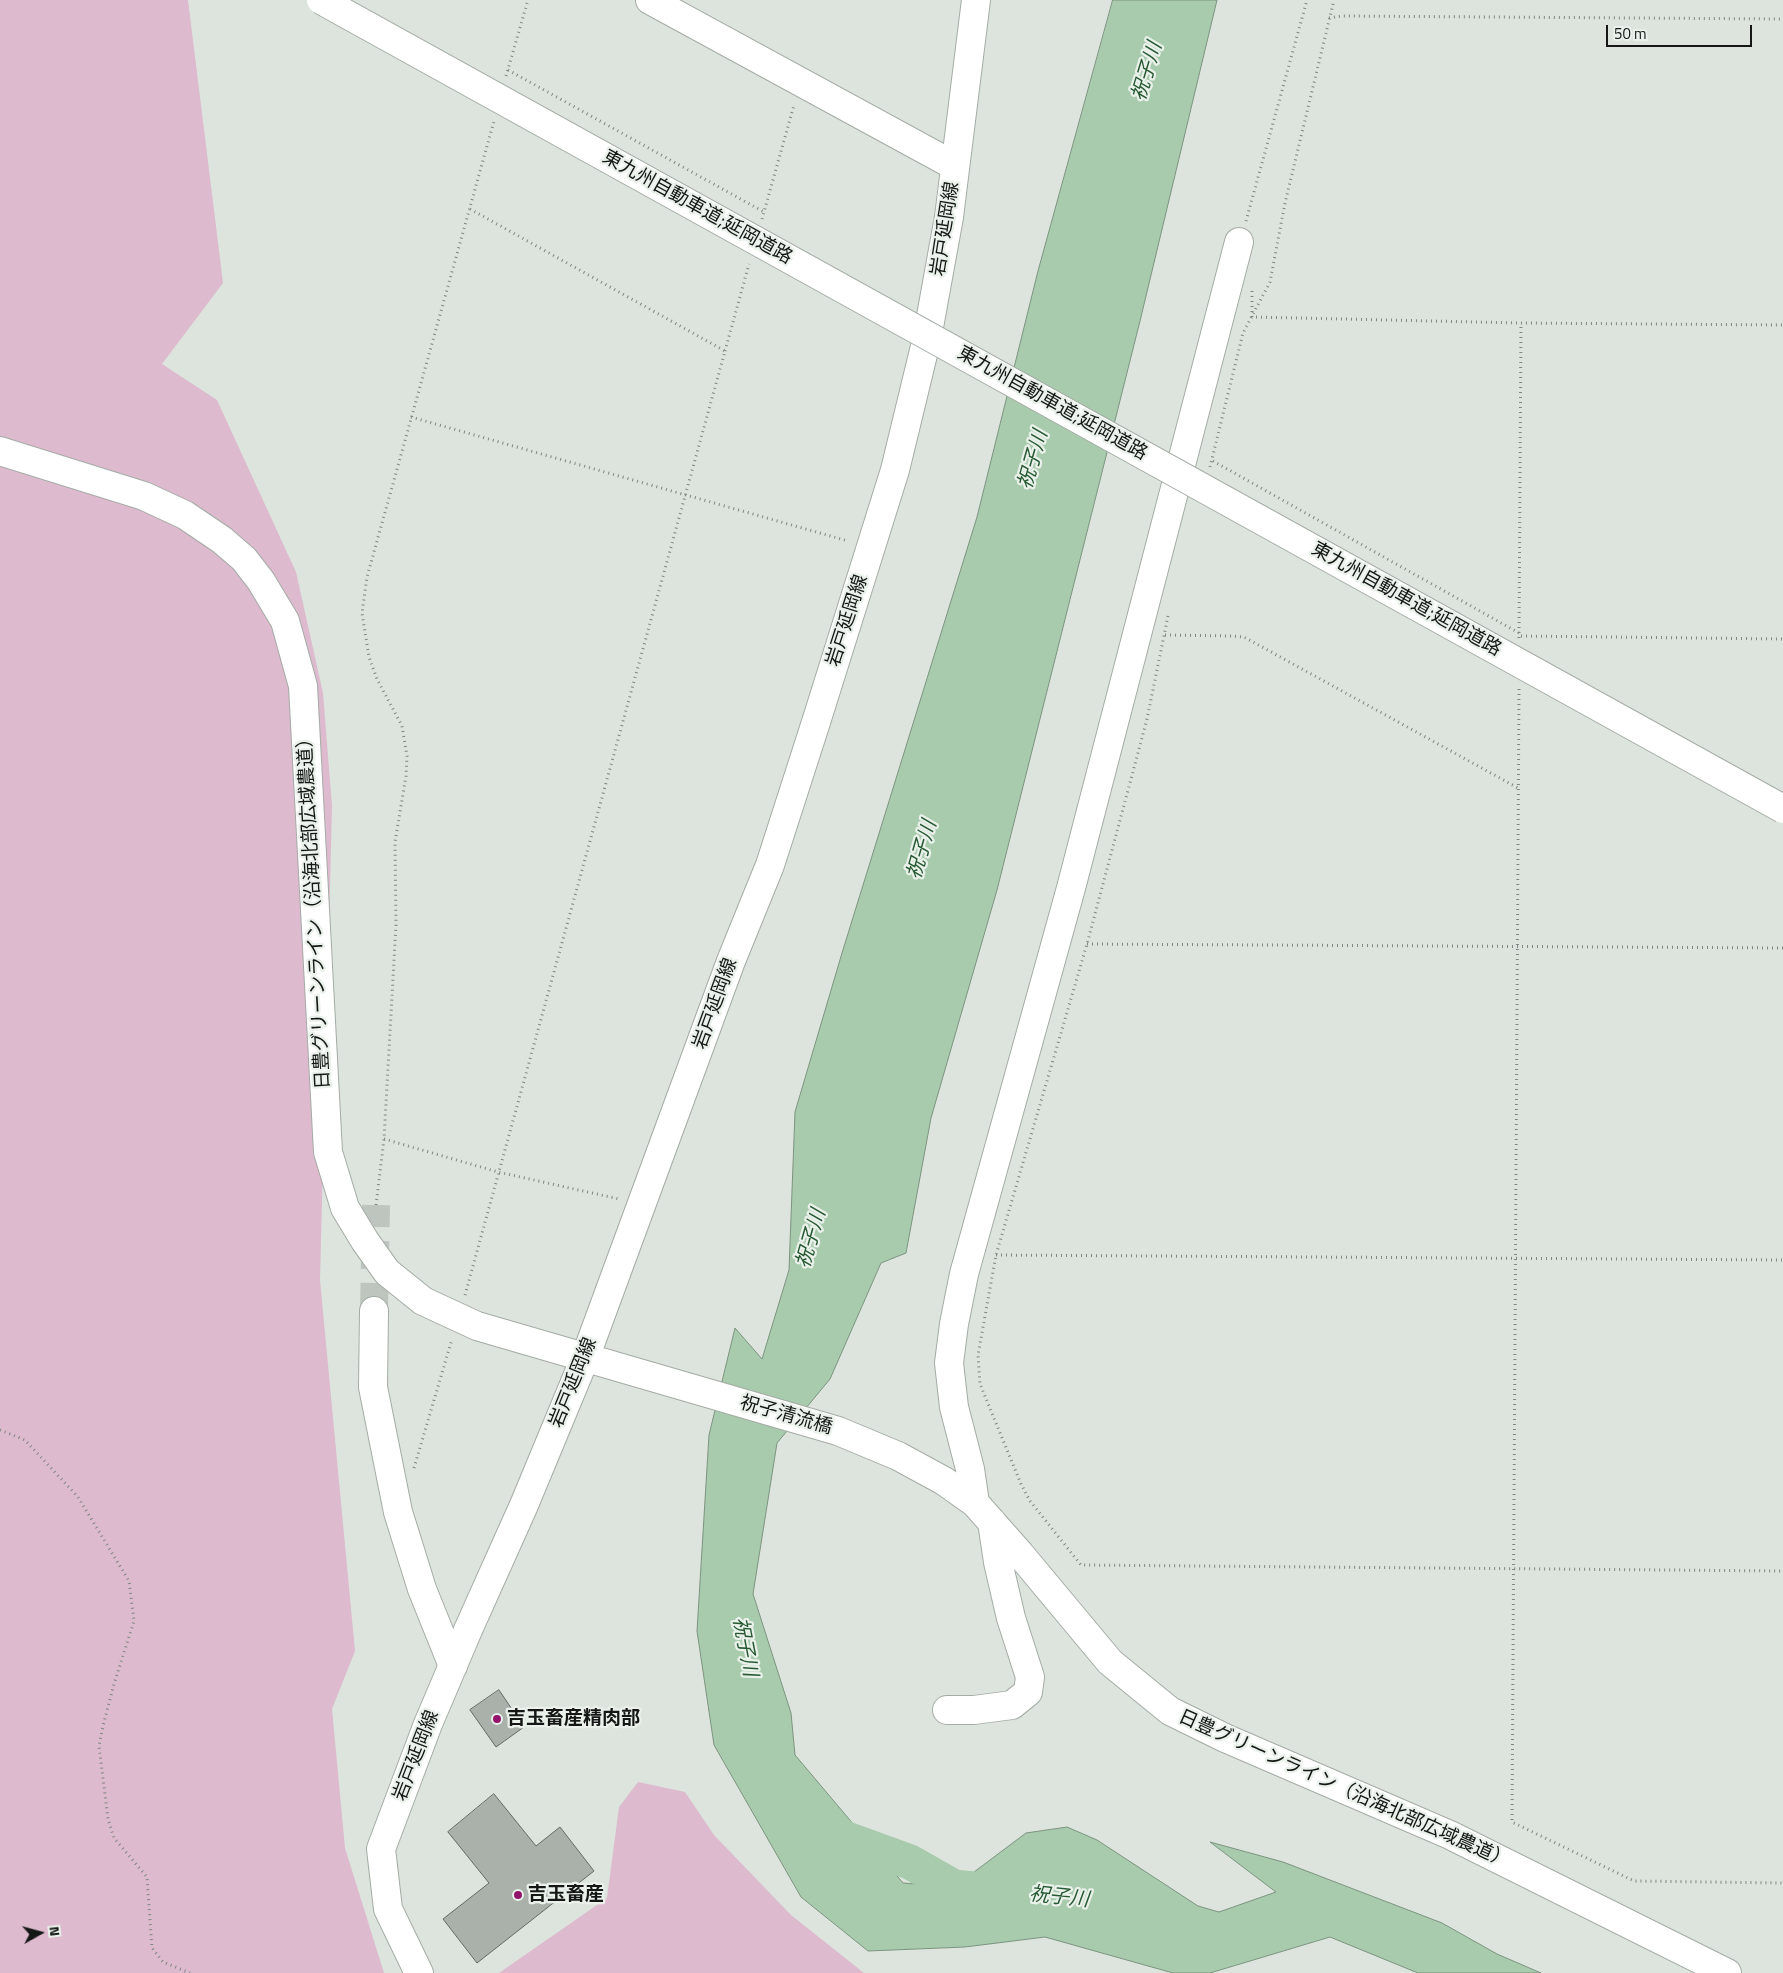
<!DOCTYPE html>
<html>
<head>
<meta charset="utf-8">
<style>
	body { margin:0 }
	#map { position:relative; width:1783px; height:1973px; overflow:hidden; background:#dce4dd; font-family:"Titillium Web",sans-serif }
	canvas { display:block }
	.north { position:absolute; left:15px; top:1908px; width:50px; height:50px; -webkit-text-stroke:4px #e9f1ea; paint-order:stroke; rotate:83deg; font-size:14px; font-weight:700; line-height:20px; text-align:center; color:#141715 }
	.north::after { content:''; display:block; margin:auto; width:18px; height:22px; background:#141715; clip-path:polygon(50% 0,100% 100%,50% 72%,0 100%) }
	.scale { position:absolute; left:1606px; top:25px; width:146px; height:22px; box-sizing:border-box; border:2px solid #141715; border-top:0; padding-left:6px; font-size:15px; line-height:18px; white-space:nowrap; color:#141715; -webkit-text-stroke:4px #e9f1ea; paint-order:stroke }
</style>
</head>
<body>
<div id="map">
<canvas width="1783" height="1973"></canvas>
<div class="north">N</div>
<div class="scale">50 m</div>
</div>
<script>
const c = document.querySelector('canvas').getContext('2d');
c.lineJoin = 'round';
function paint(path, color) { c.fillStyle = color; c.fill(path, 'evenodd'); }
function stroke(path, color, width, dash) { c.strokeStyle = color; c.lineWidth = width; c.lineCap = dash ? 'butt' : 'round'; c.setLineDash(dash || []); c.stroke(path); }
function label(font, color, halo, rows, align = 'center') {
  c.font = font + ' "Titillium Web","Noto Sans JP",sans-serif'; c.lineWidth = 4.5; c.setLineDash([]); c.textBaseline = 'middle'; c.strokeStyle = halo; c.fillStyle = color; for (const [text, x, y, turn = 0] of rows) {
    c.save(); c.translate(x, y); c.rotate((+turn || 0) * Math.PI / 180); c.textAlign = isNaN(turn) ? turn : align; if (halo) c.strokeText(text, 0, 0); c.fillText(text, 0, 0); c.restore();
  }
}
paint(new Path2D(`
	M0,0H188L223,283L162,364L217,400L296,572L323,693L332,806L320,1280L355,1651L332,1709L345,1848L384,1973H0Z
	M638,1782L685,1792L714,1835L791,1915L864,1973H499L607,1898L619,1807Z`), '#ddbacd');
const water = new Path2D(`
	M1113,0H1217L1140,321L997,890L931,1118L906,1253L881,1263L830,1379L777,1443L753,1594L791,1713L795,1755L903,1883L954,1887L1026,1833L1067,1827L1097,1840L1198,1906L1219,1912L1276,1892L1210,1842L1283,1862L1442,1923L1497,1954L1541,1973H1418L1330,1937L1210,1973H1173L1045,1937L965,1947L868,1951L801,1897L714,1745L697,1631L709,1435L735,1328L762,1359L789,1270L795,1112L842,953L977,517L1038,271Z`);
paint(water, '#a8caad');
stroke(water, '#7c947f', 1);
stroke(new Path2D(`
	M833,1829L844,1838L910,1862L954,1887L1001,1892`), '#a8caad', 35);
const building = new Path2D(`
	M499,1690L524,1727L496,1747L470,1710Z
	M494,1794L536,1846L560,1827L594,1871L477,1963L443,1919L489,1883L448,1832Z`);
paint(building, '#aab1ab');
stroke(building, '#636a64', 1);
stroke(new Path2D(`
	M374,1311L376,1205`), '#bec5bf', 28, [28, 14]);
const minor = new Path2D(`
	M650,0L955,166
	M0,451L144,496L185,515L222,540L244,559L261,581L285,621L303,686L328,1152L345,1208L365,1241L387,1272L423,1301L477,1326L838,1431L898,1456L944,1481L975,1503L1020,1554L1110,1662L1170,1711L1225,1738L1450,1835L1727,1973
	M374,1311L373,1387L398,1512L422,1589L453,1666
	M975,1503L970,1469L954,1407L949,1363L954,1324L964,1274L1071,888L1239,242
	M947,1710H974L1012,1705L1028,1692L1030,1677L1011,1618L998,1562L992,1522`);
const major = new Path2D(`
	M419,1973L388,1909L381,1849L428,1724L468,1630L524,1505L585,1358L731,961L770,865L817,719L895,470L927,338L949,217L976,0`);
stroke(minor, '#a4aca5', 30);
stroke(major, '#a4aca5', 30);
stroke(new Path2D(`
	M1329,18L1342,16L1783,19
	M508,70L764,212
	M506,76L528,0
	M762,219L794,105
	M1246,221L1307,0
	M1252,291V317L1521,323L1783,325
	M725,351L749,264
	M411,417L848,541
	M1213,461L1519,633
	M1210,467L1243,333L1270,282L1285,203L1334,0
	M1168,616L1147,719L1087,944L996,1255L978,1355L980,1384L1021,1484L1030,1501L1081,1565L1783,1571
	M1165,635L1232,636L1244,637L1518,788
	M1521,636L1783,639
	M1519,638L1521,323
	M1519,689L1512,1822L1634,1881L1783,1883
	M1087,944L1783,948
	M384,1139L498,1172L619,1199
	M376,1205L384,1139L396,925L395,842L406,776L407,756L402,726L377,679L369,657L362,613L367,577L494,121
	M996,1255L1783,1260
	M465,1295L725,351L470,209
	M0,1430L25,1440L78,1497L129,1581L134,1621L114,1684L103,1726L99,1746L108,1819L114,1838L147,1877L152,1948L163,1962L190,1973
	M414,1468L452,1339`), '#808681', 3, [1, 4]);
stroke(minor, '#fff', 28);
stroke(major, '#fff', 28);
const highwayBridge = new Path2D(`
	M321,0L1783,809`);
stroke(highwayBridge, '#a4aca5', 30, []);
stroke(highwayBridge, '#fff', 28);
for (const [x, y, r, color] of [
	[497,1719,5,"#94146d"],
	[518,1895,5,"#94146d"]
]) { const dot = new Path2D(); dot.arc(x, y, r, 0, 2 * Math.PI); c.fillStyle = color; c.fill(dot); stroke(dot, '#e9f1ea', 2); }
label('19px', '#141715', '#e9f1ea', [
	["東九州自動車道;延岡道路",697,208,29],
	["岩戸延岡線",946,229,-81],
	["東九州自動車道;延岡道路",1052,404,29],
	["東九州自動車道;延岡道路",1406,600,29],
	["岩戸延岡線",848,621,-72],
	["日豊グリーンライン（沿海北部広域農道）",315,909,-93],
	["岩戸延岡線",716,1004,-70],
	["岩戸延岡線",574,1383,-68],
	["祝子清流橋",786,1416,16],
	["岩戸延岡線",417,1756,-69],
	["日豊グリーンライン（沿海北部広域農道）",1344,1790,24]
]);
label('bold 19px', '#141715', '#e9f1ea', [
	["吉玉畜産精肉部",507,1719],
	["吉玉畜産",528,1895]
], 'left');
label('italic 20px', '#265932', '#e9f1ea', [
	["祝子川",1148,72,-73],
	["祝子川",1034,460,-74],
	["祝子川",923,850,-74],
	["祝子川",812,1239,-74],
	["祝子川",744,1647,79],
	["祝子川",1059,1898,6]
]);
</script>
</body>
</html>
